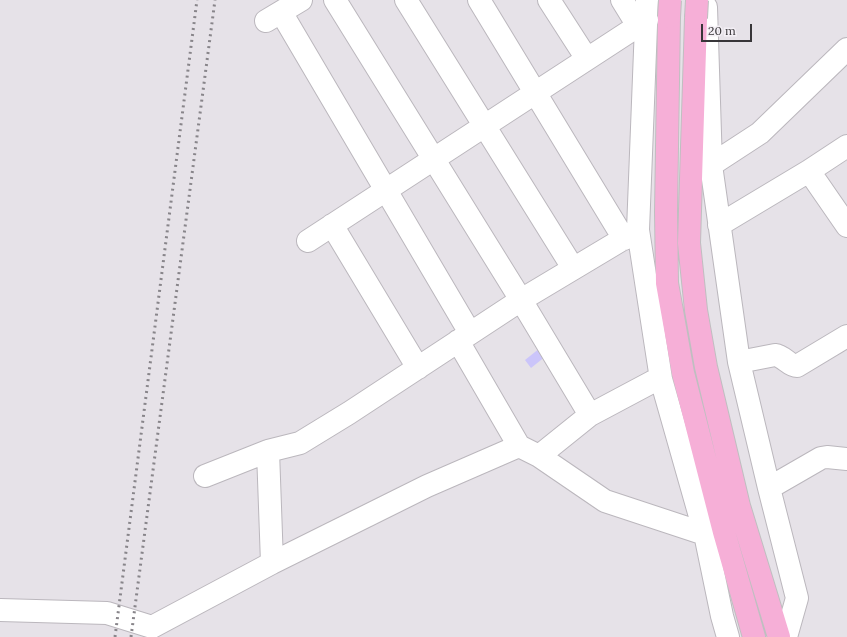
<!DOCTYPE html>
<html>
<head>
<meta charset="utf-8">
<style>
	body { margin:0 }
	#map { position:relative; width:847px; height:637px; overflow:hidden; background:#e6e2e8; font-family:Lora,serif }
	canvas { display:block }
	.scale { position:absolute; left:701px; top:24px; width:51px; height:18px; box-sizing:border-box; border:2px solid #383639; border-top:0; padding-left:5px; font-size:12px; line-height:14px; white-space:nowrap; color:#383639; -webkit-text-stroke:3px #f3eff5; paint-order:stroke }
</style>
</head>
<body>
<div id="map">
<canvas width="847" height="637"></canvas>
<div class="scale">20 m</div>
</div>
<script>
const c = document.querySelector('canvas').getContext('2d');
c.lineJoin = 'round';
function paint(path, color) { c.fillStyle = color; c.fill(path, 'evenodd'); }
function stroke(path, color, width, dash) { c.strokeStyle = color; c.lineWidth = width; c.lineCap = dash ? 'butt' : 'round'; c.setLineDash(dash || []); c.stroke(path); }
paint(new Path2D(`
	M540,348L546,356L531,368L525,360Z`), '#cbc5fa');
const minor = new Path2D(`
	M335,0L521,300L590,415
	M406,0L573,268
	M479,0L624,239
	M549,0L587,59
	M622,0L638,26
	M647,0L638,230L661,379L705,534L722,616L728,637
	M706,7L711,165L739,362L769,488L797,598L786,637
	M281,12L470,333
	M266,21L301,0
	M711,165L760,133L847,49
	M809,171L847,226
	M332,225L418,368
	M719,225L809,171L847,146
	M308,241L647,20
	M458,341L519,446
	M739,362L775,355C784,356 789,366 797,366L847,336
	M539,456L605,501L705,534
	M205,476L268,451
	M769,488L821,458L827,457L847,459
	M272,563L268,451L300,443L349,413L521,300L638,230
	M0,610L107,613L152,627L272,563L427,486L519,446L539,456L590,415L652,382L661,379`);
const highway = new Path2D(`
	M669,17L666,212L667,283L683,373L724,532L754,637
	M696,18L689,243L696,310L706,367L739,506L779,637`);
stroke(minor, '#bbb7bd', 24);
stroke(highway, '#bfbfc0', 24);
stroke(minor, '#fff', 22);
stroke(highway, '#f6afd7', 22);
stroke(new Path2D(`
	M115,637L197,0
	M131,637L215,0`), '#88858a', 3, [2, 4]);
const highwayBridge = new Path2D(`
	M669,17L670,0
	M696,18L697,0`);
stroke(highwayBridge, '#bfbfc0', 24, []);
stroke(highwayBridge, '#f6afd7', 22);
</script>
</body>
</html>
